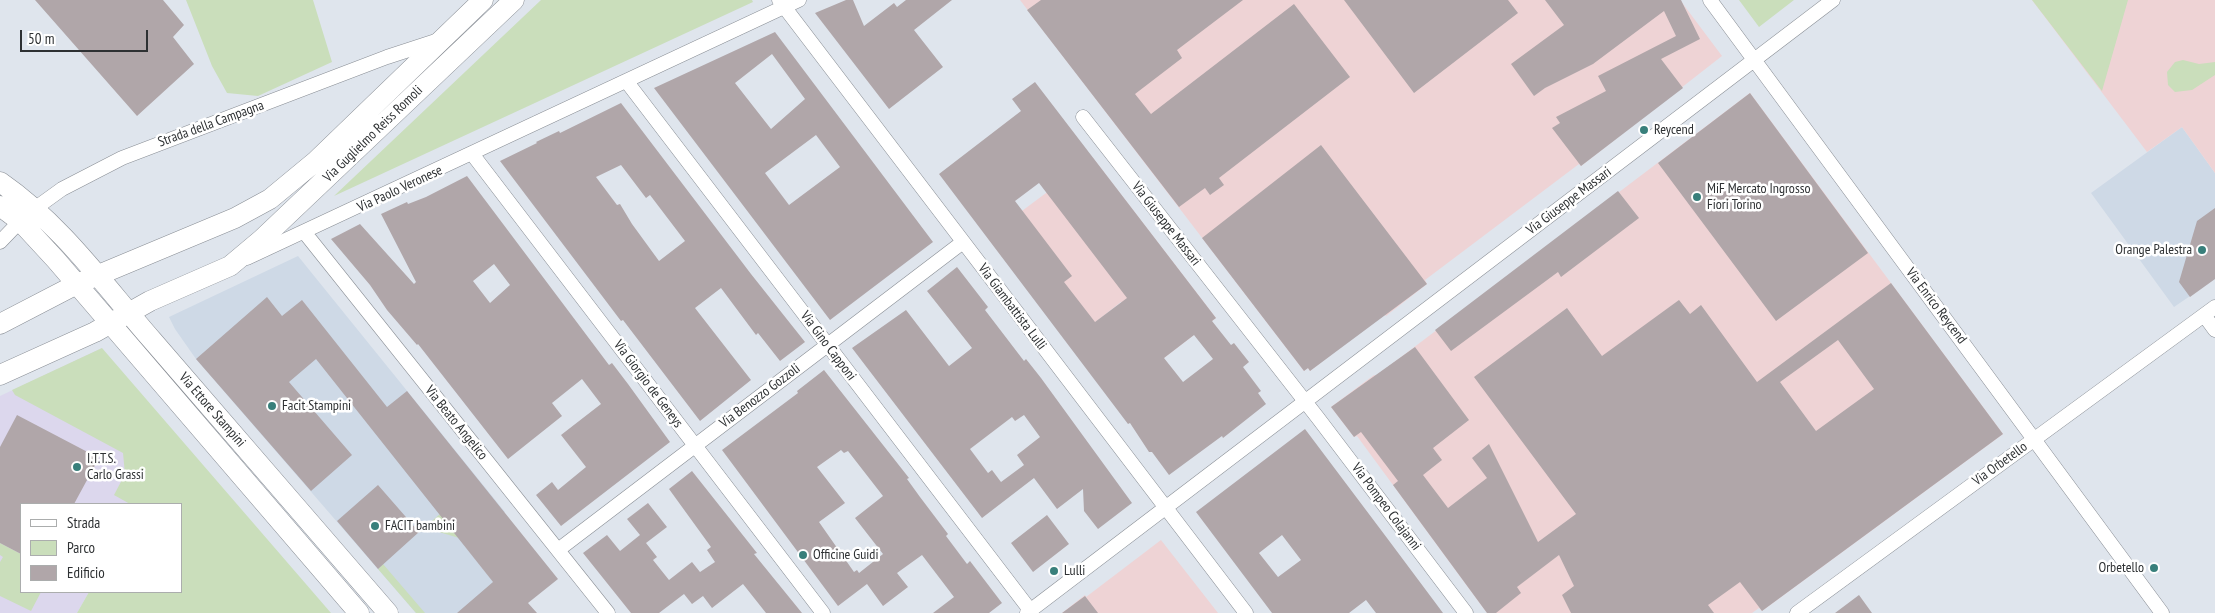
<!DOCTYPE html>
<html>
<head>
<meta charset="utf-8">
<style>
	body { margin:0 }
	#map { position:relative; width:2215px; height:613px; overflow:hidden; background:#dfe5ed; font-family:"PT Sans Narrow",sans-serif }
	canvas { display:block }
	.legend { position:absolute; left:20px; top:503px; width:162px; height:90px; box-sizing:border-box; background:#fff; border:1px solid #abadad; margin:0; padding:6px 9px; list-style:none; font-size:15px; color:#2e3133 }
	.legend li { display:flex; align-items:center; gap:10px; height:25px }
	.legend b { width:25px; border:1px solid #abadad }
	.scale { position:absolute; left:20px; top:30px; width:128px; height:22px; box-sizing:border-box; border:2px solid #2e3133; border-top:0; padding-left:6px; font-size:15px; line-height:18px; white-space:nowrap; color:#2e3133; -webkit-text-stroke:4px #fff; paint-order:stroke }
</style>
</head>
<body>
<div id="map">
<canvas width="2215" height="613"></canvas>
<ul class="legend">
<li><b style="height:6px;background:#fff"></b>Strada</li>
<li><b style="height:14px;background:#cadebb"></b>Parco</li>
<li><b style="height:14px;background:#b0a6a9"></b>Edificio</li>
</ul>
<div class="scale">50 m</div>
</div>
<script>
const c = document.querySelector('canvas').getContext('2d');
c.lineJoin = 'round';
function paint(path, color) { c.fillStyle = color; c.fill(path, 'evenodd'); }
function stroke(path, color, width, dash) { c.strokeStyle = color; c.lineWidth = width; c.lineCap = dash ? 'butt' : 'round'; c.setLineDash(dash || []); c.stroke(path); }
function label(font, color, halo, rows, align = 'center') {
  c.font = font + ' "PT Sans Narrow",sans-serif'; c.lineWidth = 5; c.setLineDash([]); c.textBaseline = 'middle'; c.strokeStyle = halo; c.fillStyle = color; for (const [text, x, y, turn = 0] of rows) {
    c.save(); c.translate(x, y); c.rotate((+turn || 0) * Math.PI / 180); c.textAlign = isNaN(turn) ? turn : align; if (halo) c.strokeText(text, 0, 0); c.fillText(text, 0, 0); c.restore();
  }
}
paint(new Path2D(`
	M2182,127L2215,173V279L2174,307L2091,193Z
	M298,256L505,512L464,545L518,613H416L196,359L175,329L169,317Z`), '#ced9e6');
paint(new Path2D(`
	M1020,0H1680L1722,56L1581,166L1579,164L1425,280L1427,284L1386,316L1384,314L1310,371L1308,368L1304,371Z
	M2032,0H2215V173L2182,127L2147,152Z
	M1750,93L2003,434L1762,611L1759,608L1752,613H1487L1357,436L1354,437L1331,407L1374,375L1376,376Z
	M1093,158L1216,318L1164,358L1121,302L1069,343L987,237Z
	M1161,540L1218,613H1062L1085,595L1086,597Z`), '#eed3d5');
paint(new Path2D(`
	M102,348L135,504H21V592H89L77,613H0V396Z`), '#dcd7ed');
paint(new Path2D(`
	M186,0H313L332,62L258,96L227,93L212,66Z
	M541,0H752L753,2L334,196Z
	M1739,0H1794L1759,27Z
	M2032,0H2128L2102,91Z
	M2183,60L2199,64L2215,62V75L2192,90L2175,92L2168,85L2167,72L2175,62Z
	M102,348L331,613H77L89,592H181V504H130L114,495L125,474L123,453L15,395L12,390Z
	M440,514L459,538L439,532H419Z
	M0,543L21,554V592H41L31,611L0,596V562L3,557L0,555Z
	M383,564L425,613H416L378,569Z`), '#cadebb');
paint(new Path2D(`
	M35,0H163L184,25L173,37L194,64L137,116Z
	M846,0H853L864,26L894,3L897,7L906,0H952L914,30L943,67L889,109L815,13Z
	M1041,0H1243L1177,50L1182,58L1135,94L1151,114L1294,4L1350,77L1219,178L1224,185L1210,195L1205,188L1179,207L1027,10Z
	M1344,0H1508L1518,13L1414,93Z
	M1545,0H1681L1700,39L1661,59L1683,88L1581,166L1552,128L1560,123L1556,117L1606,91L1598,76L1676,36L1664,11L1593,64L1545,88L1534,96L1511,64L1564,25Z
	M775,32L933,242L830,320L654,88ZM772,54L805,99L771,129L735,83ZM816,135L840,167L789,205L765,173Z
	M1035,82L1216,318L1212,321L1231,345L1234,343L1249,362L1243,367L1261,391L1258,393L1266,404L1223,438L1222,436L1169,475L1152,452H1149L1130,423L1128,424L939,174L1021,111L1012,99ZM1039,183L1127,298L1095,322L1064,282L1072,276L1015,201ZM1194,335L1213,359L1183,382L1164,358Z
	M1750,93L1868,253L1776,321L1658,163Z
	M621,103L751,274L805,342L780,361L758,333L756,335L721,288L695,308L751,380L700,421L623,320L621,321L500,161L537,143L536,142L559,131L560,133ZM621,165L646,198L650,195L685,241L659,261L632,224L620,204L617,205L596,177Z
	M1321,145L1427,284L1310,371L1308,368L1304,371L1202,238Z
	M467,176L609,365L612,363L628,384L670,442L561,526L536,495L552,482L558,490L586,467L561,435L601,404L582,379L552,403L562,416L508,459L418,344L417,345L387,310L370,285L331,239L360,224L414,284L416,282L381,214L407,202L408,204L426,197ZM494,264L510,285L490,303L473,281Z
	M1618,191L1639,218L1561,277L1558,272L1451,351L1435,330Z
	M2215,208V279L2190,297L2179,282L2197,221Z
	M957,267L988,307L985,310L1024,361L1026,359L1041,378L1132,503L1098,529L1084,511L1083,489L1057,509L1034,478L982,518L852,348L906,310L949,366L972,348L927,291ZM1024,415L1040,437L1017,455L1024,465L1001,482L992,470L988,473L970,449L1012,417L1015,421Z
	M1891,283L2003,434L1762,611L1740,582L1708,605L1714,613H1571L1562,595L1574,586L1559,555L1517,587L1521,593L1496,613H1487L1393,485L1398,481L1361,432L1354,437L1331,407L1415,347L1469,420L1433,448L1442,460L1423,475L1448,508L1487,478L1472,458L1489,444L1538,542L1576,514L1474,377L1567,308L1602,356L1679,300L1690,314L1701,305L1757,382ZM1838,340L1874,389L1816,431L1780,382Z
	M267,297L282,316L302,300L387,407L407,391L558,579L528,603L537,613H457L493,582L316,359L289,382L352,455L311,491L196,359Z
	M824,370L909,478L907,479L920,497L948,534L946,536L967,564L970,561L1002,603L989,613H933L954,597L922,555L897,573L908,587L883,606L867,584L838,606L722,450L798,393L797,391ZM841,450L844,453L848,451L883,496L855,518L883,554L859,573L857,570L854,572L819,522L845,503L817,467Z
	M17,415L99,458L74,504H21V554L0,543V447Z
	M1305,429L1387,538L1443,613H1376L1366,600L1349,613H1272L1196,512ZM1282,535L1301,560L1278,577L1259,553Z
	M692,471L757,553L754,554L802,613H766L743,584L712,608L703,596L692,604L684,594L659,613H631L583,553L607,535L620,551L640,535L627,519L648,503L667,527L646,543L657,557L653,560L669,580L692,562L700,572L715,562L707,550L711,547L669,489Z
	M378,485L419,532L378,569L337,521Z
	M1047,515L1069,544L1033,572L1011,543Z
	M1859,595L1872,613H1835Z
	M1085,596L1098,613H1062Z`), '#b0a6a9');
const minor = new Path2D(`
	M779,0L1246,613
	M1710,0L2162,613
	M627,82L1030,610
	M1083,117L1318,418L1466,613
	M473,155L823,613
	M305,233L608,613
	M0,242L26,215L62,189L122,158L387,57L439,40
	M247,258L799,0
	M2204,315L2215,330
	M558,550L963,242
	M1027,613L1833,0
	M1797,613L2215,307`);
const secondary = new Path2D(`
	M0,182C62,225 103,284 152,340C231,431 309,522 388,613
	M0,206L20,221L56,260L359,613
	M0,324L77,284L235,218L270,199L316,161L483,0
	M0,375L95,332L150,301L230,266L261,240L514,0`);
stroke(minor, '#888d94', 15);
stroke(secondary, '#888d94', 21);
stroke(minor, '#fff', 14);
stroke(secondary, '#fff', 20);
for (const [x, y, r, color] of [
	[1644,130,5,"#387f7b"],
	[1697,197,5,"#387f7b"],
	[2202,250,5,"#387f7b"],
	[272,406,5,"#387f7b"],
	[77,467,5,"#387f7b"],
	[375,526,5,"#387f7b"],
	[803,555,5,"#387f7b"],
	[2154,568,5,"#387f7b"],
	[1054,571,5,"#387f7b"]
]) { const dot = new Path2D(); dot.arc(x, y, r, 0, 2 * Math.PI); c.fillStyle = color; c.fill(dot); stroke(dot, '#fff', 2); }
label('14px', '#2e3133', '#fff', [
	["Strada della Campagna",211,124,-20],
	["Via Guglielmo Reiss Romoli",373,134,-44],
	["Via Paolo Veronese",400,189,-25],
	["Via Giuseppe Massari",1569,201,-37],
	["Via Giuseppe Massari",1166,224,52],
	["Via Enrico Reycend",1936,306,53],
	["Via Giambattista Lulli",1012,307,53],
	["Via Gino Capponi",828,346,53],
	["Via Giorgio de Geneys",648,384,53],
	["Via Benozzo Gozzoli",760,396,-37],
	["Via Ettore Stampini",212,410,49],
	["Via Beato Angelico",456,423,51],
	["Via Orbetello",2000,464,-36],
	["Via Pompeo Colajanni",1386,507,53]
]);
label('14px', '#2e3133', '#fff', [
	["Reycend",1654,130],
	["MiF Mercato Ingrosso",1707,189],
	["Fiori Torino",1707,205],
	["Orange Palestra",2192,250,"right"],
	["Facit Stampini",282,406],
	["I.T.T.S.",87,459],
	["Carlo Grassi",87,475],
	["FACIT bambini",385,526],
	["Officine Guidi",813,555],
	["Orbetello",2144,568,"right"],
	["Lulli",1064,571]
], 'left');
</script>
</body>
</html>
